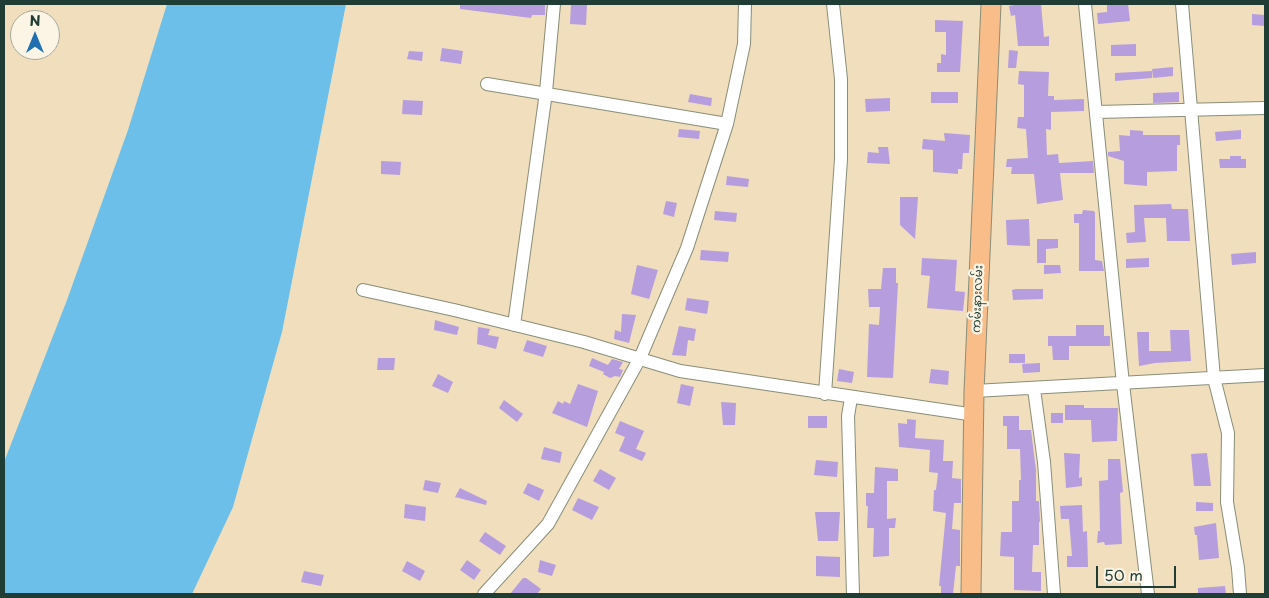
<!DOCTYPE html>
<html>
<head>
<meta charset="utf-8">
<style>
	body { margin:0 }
	#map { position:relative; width:1269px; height:598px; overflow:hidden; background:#f0debd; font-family:"Playpen Sans",sans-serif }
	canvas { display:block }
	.frame { position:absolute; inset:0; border:5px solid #1f3d34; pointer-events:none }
	.north { position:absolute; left:10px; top:10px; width:50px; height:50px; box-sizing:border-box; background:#fcf5e5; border:1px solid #a4ab9e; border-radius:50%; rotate:0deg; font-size:14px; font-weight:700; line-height:20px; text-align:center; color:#1f3d34 }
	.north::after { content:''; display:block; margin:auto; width:18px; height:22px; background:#1f6fb2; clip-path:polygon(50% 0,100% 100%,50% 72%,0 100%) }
	.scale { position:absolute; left:1096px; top:566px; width:80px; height:22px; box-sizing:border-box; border:2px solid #1f3d34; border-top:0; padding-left:6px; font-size:15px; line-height:18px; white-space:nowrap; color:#1f3d34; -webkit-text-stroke:4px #fcf5e5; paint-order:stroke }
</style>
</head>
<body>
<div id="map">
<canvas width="1269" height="598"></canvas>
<div class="frame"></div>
<div class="north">N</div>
<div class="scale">50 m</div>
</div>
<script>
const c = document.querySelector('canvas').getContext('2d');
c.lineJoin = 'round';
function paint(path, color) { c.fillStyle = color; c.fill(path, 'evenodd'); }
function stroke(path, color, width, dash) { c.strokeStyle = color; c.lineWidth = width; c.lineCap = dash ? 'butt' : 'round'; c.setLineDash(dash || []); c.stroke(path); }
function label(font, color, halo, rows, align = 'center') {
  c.font = font + ' "Playpen Sans","Noto Sans Myanmar",sans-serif'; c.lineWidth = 4.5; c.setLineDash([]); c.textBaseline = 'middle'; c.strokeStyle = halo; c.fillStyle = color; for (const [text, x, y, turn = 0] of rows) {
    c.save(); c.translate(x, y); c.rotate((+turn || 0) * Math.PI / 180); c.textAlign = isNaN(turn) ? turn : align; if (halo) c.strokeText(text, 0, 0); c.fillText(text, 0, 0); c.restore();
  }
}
paint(new Path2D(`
	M167,4H346L282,332L233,507L192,594H4V462L67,300L128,130Z`), '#6bbfe8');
paint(new Path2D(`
	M460,4H545V15H532L531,18L460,9Z
	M571,4H587L586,25L570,24Z
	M1020,4H1041L1044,37L1049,36V46H1018L1015,15L1011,16L1009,6Z
	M1107,4H1128L1130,21L1098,24L1097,13L1107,12Z
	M1252,14L1265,15V26L1252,25Z
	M935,20L963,21L960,72H937V63H941V54L946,55V32H935Z
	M1136,44V56H1111V45Z
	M442,48L463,51L461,64L440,61Z
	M1009,50L1018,51L1016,68H1008Z
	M409,51L423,52L422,61L407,59Z
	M1173,67V76L1153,78L1152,69Z
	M1019,71L1049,72L1048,96H1054V100L1084,99V111L1051,112V130L1046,129L1047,155L1058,154L1059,163L1093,161L1094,173H1060L1063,200L1037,204L1034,174H1011L1012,167H1006L1007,159L1028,158L1026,129L1017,128L1018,117H1024V85L1018,84Z
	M1152,71V78L1115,81V73Z
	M931,92H958V103H931Z
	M1179,92V102L1153,103V93Z
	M690,94L712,98L711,106L688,102Z
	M890,98V111L866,112L865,99Z
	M403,100L423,101L422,115L402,114Z
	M679,129L700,131L699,139L678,137Z
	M1130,130L1143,131V135H1180V145H1177V171L1147,172V186L1124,184V161L1108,156V152L1120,151L1119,135L1130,136Z
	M1241,130V139L1216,141L1215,132Z
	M944,133L970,135L969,153H963L962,169H958V174L933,172V150L922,149L923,139L945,141Z
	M878,147H888L890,164L867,163L868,152L879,153Z
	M1230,156H1241V159H1246V168H1220L1219,159H1230Z
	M381,161L401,162L400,175L381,174Z
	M727,176L749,179L748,187L726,185Z
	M900,197H918L915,239L900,225Z
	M666,201L677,203L674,217L663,214Z
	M1171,204L1172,209H1188L1190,241H1167L1166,218H1144L1146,242L1127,243L1126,233L1135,232L1134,205Z
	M1083,210L1094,211L1095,213V260L1102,261L1104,271H1079V223H1074V214H1082Z
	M715,211L737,213L736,222L714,220Z
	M1029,219L1030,246L1007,245L1006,220Z
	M1037,239H1058V248L1046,249V263H1037Z
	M701,250L729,252L728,262L700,260Z
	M1256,252V263L1232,265L1231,254Z
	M922,258L957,260L955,291L965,292L963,311L927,308L930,276L921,275Z
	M1149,258V267L1126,268V259Z
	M637,265L658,270L649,299L631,294Z
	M1044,265H1060L1061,273L1044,274Z
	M883,268H896V283H898L893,378L867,377L869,324L879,325L880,307H869L868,289H881Z
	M1016,289H1043V299L1013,300L1012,290Z
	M687,298L709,301L707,314L685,310Z
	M622,314L636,315L629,343L614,339L615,330L621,332Z
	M435,320L459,327L457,335L434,330Z
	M1076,325H1104V336H1110V346H1069V360H1053L1052,346H1048V336H1076Z
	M679,326L696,329L694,341L688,340L686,356L672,355Z
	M478,327L490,329L488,335L499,337L496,349L477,344Z
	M1170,330H1189L1191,361L1155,363L1139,366L1137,332H1149V351H1171Z
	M527,340L547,346L543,357L523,351Z
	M1009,354H1025V363H1009Z
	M378,358H395L394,370H377Z
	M592,358L608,365L612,359L623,362L619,369L623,370L620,377L615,376L610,378L603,374L604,372L589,366Z
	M1040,363V372L1023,373L1022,364Z
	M839,369L854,372L852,383L837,381Z
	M931,369L949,371L948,385L929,383Z
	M438,374L453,382L448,393L432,386Z
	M578,384L598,391L587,427L552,413L558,401L563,404L564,401L570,404Z
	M681,384L694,387L690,406L677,403Z
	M504,400L523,414L517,422L499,408Z
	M721,402L736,403L735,425H723Z
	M1065,405H1084V408H1118L1117,441L1092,442L1091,420H1065Z
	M1051,413H1063V423H1051Z
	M808,416H827V428H808Z
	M1003,416H1019V430H1031L1036,470V501H1039L1040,522H1039V545H1033L1032,572H1041V591L1014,590V557L1000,556L1001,532H1012V501H1019V480H1021L1020,449H1007V426H1003Z
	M907,419L916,420L915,438L944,440L943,461H953L952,478L961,479V503H954L952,529L960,530V566H956L953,594H941V586H939L946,513L933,511L934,490H936L938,473L929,472L930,450L899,447L898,423L907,424Z
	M620,421L644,431L636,449L646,453L642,461L619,451L625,437L615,433Z
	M544,447L562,452L560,463L541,459Z
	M1064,453L1080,454L1079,478L1082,477V486L1066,488Z
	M1207,453L1211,486H1194L1191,454Z
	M1108,459H1120L1123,492L1120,493L1122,544L1105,545L1104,542L1097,543L1098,531H1100L1099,481L1108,480Z
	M816,460L838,462L837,477L814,475Z
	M875,467L898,469V481H887V519L896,518L895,528H889V556L873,557L874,528H867L868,506H866V493H874Z
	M600,469L616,478L609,490L593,481Z
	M425,480L441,483L438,493L423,490Z
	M528,483L544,490L539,501L523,493Z
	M460,488L487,501L486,505L455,497Z
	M578,498L599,507L592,520L572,510Z
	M1196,502L1213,503V511H1196Z
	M405,504L426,507L425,521L404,518Z
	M1082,505L1083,532L1087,531L1088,567H1067V556H1072L1069,519H1061L1060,506Z
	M815,512H840L838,541H818Z
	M1216,523L1219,558L1199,560L1197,535H1195L1194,527Z
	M485,532L506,546L500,555L479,541Z
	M816,556L840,557V577L816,576Z
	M467,560L481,570L474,580L460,570Z
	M540,560L556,565L552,576L538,572Z
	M407,561L425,571L420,581L402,571Z
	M304,571L324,575L321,586L301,582Z
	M523,578H526L541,589L537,594H510Z
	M1225,586L1226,594H1198V588Z`), '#b69ddd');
const minor = new Path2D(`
	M1085,4L1123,384L1148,594
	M1182,4L1214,378L1228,433L1227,502L1238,568L1240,594
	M487,84L727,124
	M1096,112L1265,108
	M363,290L454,310L584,342L680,371L975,415
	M514,325L546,92L554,4
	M1034,389L1044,462L1054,594
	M974,391L1265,375
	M825,394L841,159V79L833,4
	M851,398L848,416L853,594
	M484,594L548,524L640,358L687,248L727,124L744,44L745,4`);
const primary = new Path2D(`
	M971,594L974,391L991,4`);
stroke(minor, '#888e78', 14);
stroke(primary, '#888e78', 21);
stroke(minor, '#fff', 12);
stroke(primary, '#f9bd89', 19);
label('12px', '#1f3d34', '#fcf5e5', [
	["ကမ်းနားလမ်း",978,299,-88]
]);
</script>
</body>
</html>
